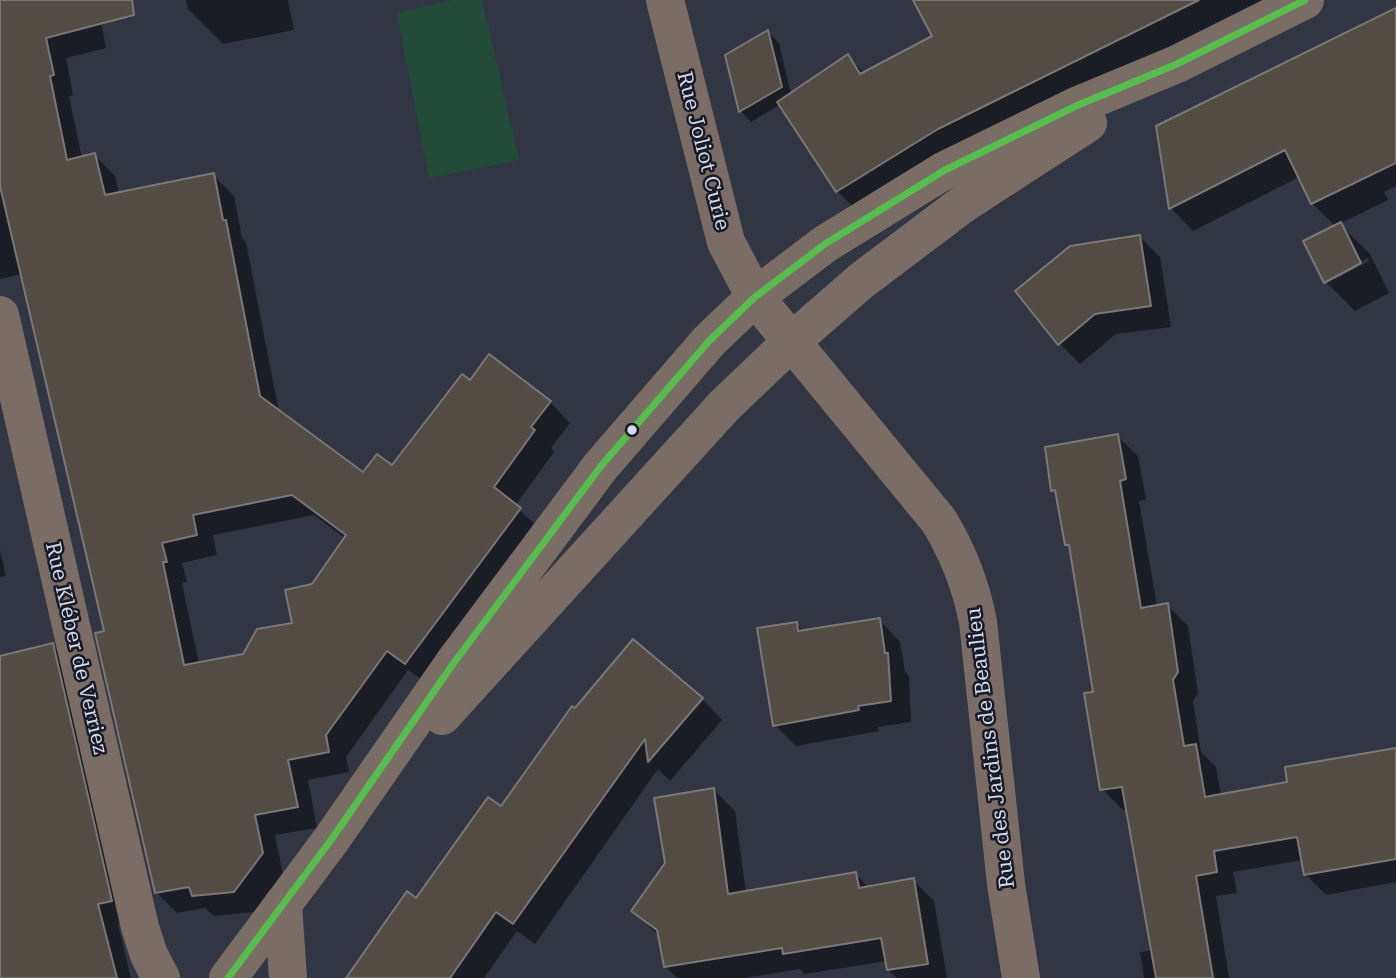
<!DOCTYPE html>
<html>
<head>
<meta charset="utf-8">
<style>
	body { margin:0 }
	canvas { display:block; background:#323643 }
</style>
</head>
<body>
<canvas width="1396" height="978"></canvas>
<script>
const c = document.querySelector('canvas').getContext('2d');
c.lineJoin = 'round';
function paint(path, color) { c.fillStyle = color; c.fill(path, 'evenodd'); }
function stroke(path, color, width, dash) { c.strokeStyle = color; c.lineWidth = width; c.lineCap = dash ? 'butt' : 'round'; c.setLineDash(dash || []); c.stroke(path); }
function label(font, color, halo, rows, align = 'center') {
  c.font = font + ' "Roboto Serif",serif'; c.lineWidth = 5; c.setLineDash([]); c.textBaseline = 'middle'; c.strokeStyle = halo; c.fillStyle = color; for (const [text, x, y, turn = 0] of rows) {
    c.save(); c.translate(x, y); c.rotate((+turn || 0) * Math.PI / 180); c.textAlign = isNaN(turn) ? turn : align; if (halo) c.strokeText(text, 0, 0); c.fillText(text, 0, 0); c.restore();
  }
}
paint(new Path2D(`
	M452,0H482L519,160L429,178L397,13Z`), '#234b39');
paint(new Path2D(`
	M5,0H94L98,4L106,48L66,58L73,95L69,96L82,158L94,155L115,176L119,194L213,175L234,196L242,238L246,242L279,412L363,475L392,467L470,383L550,402L570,423L551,448L554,452L515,506L541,530L426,683L408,670L346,757L349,772L308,780L317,828L275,835L283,874L255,912L214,916L205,908L177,913L156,892L106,632L23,274L0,279V1ZM314,515L346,539L313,586L294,624L244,656L199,664L182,583L187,582L182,563L217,555L213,535Z
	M186,0H288L294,30L223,44L188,9Z
	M915,0H1265L860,214L837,191L781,104L751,122L741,111L727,56L768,32L779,43L791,94L848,56L865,74L934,37Z
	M1396,10V186L1384,192L1388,200L1339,224L1370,254L1389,293L1355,311L1326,282L1336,227L1312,203L1299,177L1193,231L1171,208L1158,127ZM1368,258L1369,261L1335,279V275Z
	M1139,236L1160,257L1171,327L1116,334L1080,364L1060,344Z
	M1117,436L1138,456L1146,500L1139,501L1157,607L1167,605L1188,626L1198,693L1193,701L1201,752L1216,767L1221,795L1289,783L1396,751V882L1326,895L1305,874L1303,860L1233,872L1237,893L1216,896L1229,978H1144L1140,952L1153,950L1127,809L1123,810L1102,789L1095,693L1071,549L1066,545L1057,494L1053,490Z
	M0,550L6,576L0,577Z
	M879,620L900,642L905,672L909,676L911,722L878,727L879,731L796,746L775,725L796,624L804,632Z
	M52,645L73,666L131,922L118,924L131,978H0V658Z
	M702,699L722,720L670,781L658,769L535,944L517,931L484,978H348L501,808L575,711Z
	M714,790L735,811L746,893L856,874L869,888L913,880L934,901L947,978H897L888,970L887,961L805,974L800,969L745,978H677L665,966L659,936L633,911L667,863Z`), '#0007');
const building = new Path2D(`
	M0,0H132L134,15L46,38L54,75L50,76L67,160L95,153L105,195L214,173L223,220H226L260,396L363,472L377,454L392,465L462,374L470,380L489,354L551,401L531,427L535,430L494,487L521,508L405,664L387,651L326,735L329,752L288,760L298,807L255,815L263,853L234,892L192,896L189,887L155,893L95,633L104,631L0,186ZM292,495L346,535L312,584L285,590L292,623L257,629L243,654L184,665L163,562H167L162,543L197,535L193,515Z
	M913,0H1199L938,129L836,192L777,102L848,54L860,74L932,36Z
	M1396,8V163L1311,204L1285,150L1169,209L1156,126Z
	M768,30L782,87L739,112L725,55Z
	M1341,222L1361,263L1324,283L1303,241Z
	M1140,235L1151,306L1095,314L1058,345L1015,291L1070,246Z
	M1118,434L1126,479L1120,481L1141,608L1168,603L1178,672L1173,680L1184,746L1196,744L1205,797L1287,782L1285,767L1396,748V859L1304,875L1297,837L1214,851L1217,872L1196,876L1213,978H1156L1122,787L1100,790L1084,693L1093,692L1069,545H1065L1055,490L1051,491L1045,447Z
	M880,618L885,653H888L891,701L858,706L859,710L773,726L757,628L797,622L798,631Z
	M633,639L703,698L648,762L645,739L513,924L496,912L450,978H346L407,891L416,898L488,797L501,806L572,706L575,708Z
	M53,643L112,901L98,904L117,978H0V656Z
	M714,788L728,894L856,872L859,888L914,878L928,964L887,970L881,938L783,954L782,948L664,967L657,930L631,911L665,863L654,798Z`);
paint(building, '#524c44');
stroke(building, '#797777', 2);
stroke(new Path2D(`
	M665,0L726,242L755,297L939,521C959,554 971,585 978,622L1006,884L1021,978
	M0,315L140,927L149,955L161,978
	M442,716L724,406L791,342L861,281L963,204L1088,123
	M283,904L288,978
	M228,978L331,840L453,664L601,466L709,341L755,297L825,244L945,170L1076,106L1177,64L1305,0`), '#7a6d65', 38);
stroke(new Path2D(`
	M228,978L331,840L453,664L601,466L709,341L755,297L825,244L945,170L1076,106L1177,64L1305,0`), '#57bd4e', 7);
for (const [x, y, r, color] of [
	[632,430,6,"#d5daea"]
]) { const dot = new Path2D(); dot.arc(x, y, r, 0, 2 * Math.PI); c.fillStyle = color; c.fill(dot); stroke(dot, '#181b26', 2.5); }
label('21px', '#d5daea', '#181b26', [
	["Rue Joliot Curie",703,151,76],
	["Rue Kléber de Verriez",76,648,77],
	["Rue des Jardins de Beaulieu",991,748,-97]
]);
</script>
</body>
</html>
